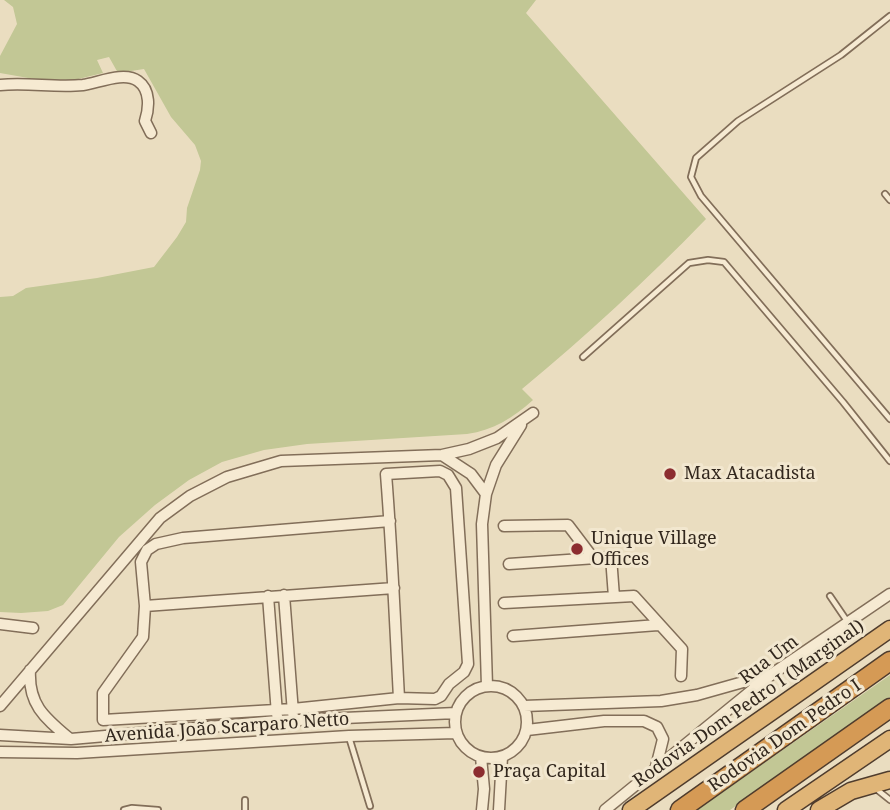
<!DOCTYPE html>
<html>
<head>
<meta charset="utf-8">
<style>
	body { margin:0 }
	canvas { display:block; background:#eaddc0 }
</style>
</head>
<body>
<canvas width="890" height="810"></canvas>
<script>
const c = document.querySelector('canvas').getContext('2d');
c.lineJoin = 'round';
function paint(path, color) { c.fillStyle = color; c.fill(path, 'evenodd'); }
function stroke(path, color, width, dash) { c.strokeStyle = color; c.lineWidth = width; c.lineCap = dash ? 'butt' : 'round'; c.setLineDash(dash || []); c.stroke(path); }
function label(font, color, halo, rows, align = 'center') {
  c.font = font + ' "Noto Serif",serif'; c.lineWidth = 6; c.setLineDash([]); c.textBaseline = 'middle'; c.strokeStyle = halo; c.fillStyle = color; for (const [text, x, y, turn = 0] of rows) {
    c.save(); c.translate(x, y); c.rotate((+turn || 0) * Math.PI / 180); c.textAlign = isNaN(turn) ? turn : align; if (halo) c.strokeText(text, 0, 0); c.fillText(text, 0, 0); c.restore();
  }
}
paint(new Path2D(`
	M4,0H536L526,13L706,219C647,280 586,336 522,389L533,400C513,418 494,430 467,434L307,444L264,450L222,462L189,480L155,505L119,537L63,605L48,611L21,613L0,612V297L13,296L26,288L97,278L154,267L177,237L186,222L187,208L200,170L201,161L195,145L171,117L144,69L118,73L109,57L97,60L103,73L70,81L51,82L0,73V56L17,24L13,7Z
	M890,675V697L730,810H697Z`), '#c2c795');
const service = new Path2D(`
	M890,16L841,55L738,121L696,158L691,177L701,196L890,419
	M885,194L890,200
	M583,357L689,263L708,260L724,262L843,402L890,461
	M830,596L847,621
	M349,737L370,806
	M875,788L890,800
	M245,800V810
	M124,810L132,808L158,810`);
const minor = new Path2D(`
	M0,85C28,82 55,88 83,85C98,83 124,71 138,81C151,90 149,109 145,121L151,133
	M442,455L471,474L486,494
	M390,521L183,538L156,544L147,550L141,562L145,606L143,637L103,693V720L293,709L399,698L435,699L441,696L449,684L464,672L468,664L456,488L448,475L440,471L386,474C392,548 395,623 399,698
	M504,526L568,525L593,558
	M509,564L611,557L614,597
	M284,595L293,713
	M268,596L277,714
	M504,603L634,596L682,649L681,676
	M145,606L394,588
	M0,624L33,628
	M513,636L658,625
	M30,670C28,705 45,718 70,739
	M455 722a36 36 0 1 1 72 0a36 36 0 1 1-72 0Z
	M487,686L482,524L486,494L496,465L521,425
	M0,706L160,518L190,496L227,477L281,461L442,455L469,449L497,438L533,413
	M524,706L661,701L697,695L768,675
	M527,730L604,721H644L657,727L663,739L656,767
	M0,735L71,739L277,721L456,713
	M0,752L77,753L349,736L456,733
	M481,757L484,789L482,810
	M499,810L502,757
	M605,810L772,674L890,594`);
const trunk = new Path2D(`
	M631,810L890,629
	M786,810L890,739
	M819,810L851,791L890,780`);
const motorway = new Path2D(`
	M680,810L890,661
	M745,810L890,708`);
stroke(service, '#826e59', 8);
stroke(minor, '#826e59', 13);
stroke(trunk, '#4f3c2d', 19);
stroke(motorway, '#4f3c2d', 21);
stroke(service, '#f6ead2', 4.5);
stroke(minor, '#f6ead2', 10);
stroke(trunk, '#e0b577', 16);
stroke(motorway, '#d59a55', 18);
for (const [x, y, r, color] of [
	[670,474,7,"#8c2d30"],
	[577,549,7,"#8c2d30"],
	[479,772,7,"#8c2d30"]
]) { const dot = new Path2D(); dot.arc(x, y, r, 0, 2 * Math.PI); c.fillStyle = color; c.fill(dot); stroke(dot, '#f2e7cf', 2.5); }
label('18px', '#32271d', '#f2e7cf', [
	["Max Atacadista",684,474],
	["Unique Village",591,539],
	["Offices",591,560],
	["Praça Capital",493,772]
], 'left');
label('18px', '#32271d', '#f2e7cf', [
	["Rua Um",769,660,-37],
	["Rodovia Dom Pedro I (Marginal)",749,704,-35],
	["Avenida João Scarparo Netto",227,728,-4],
	["Rodovia Dom Pedro I",785,736,-35]
]);
</script>
</body>
</html>
